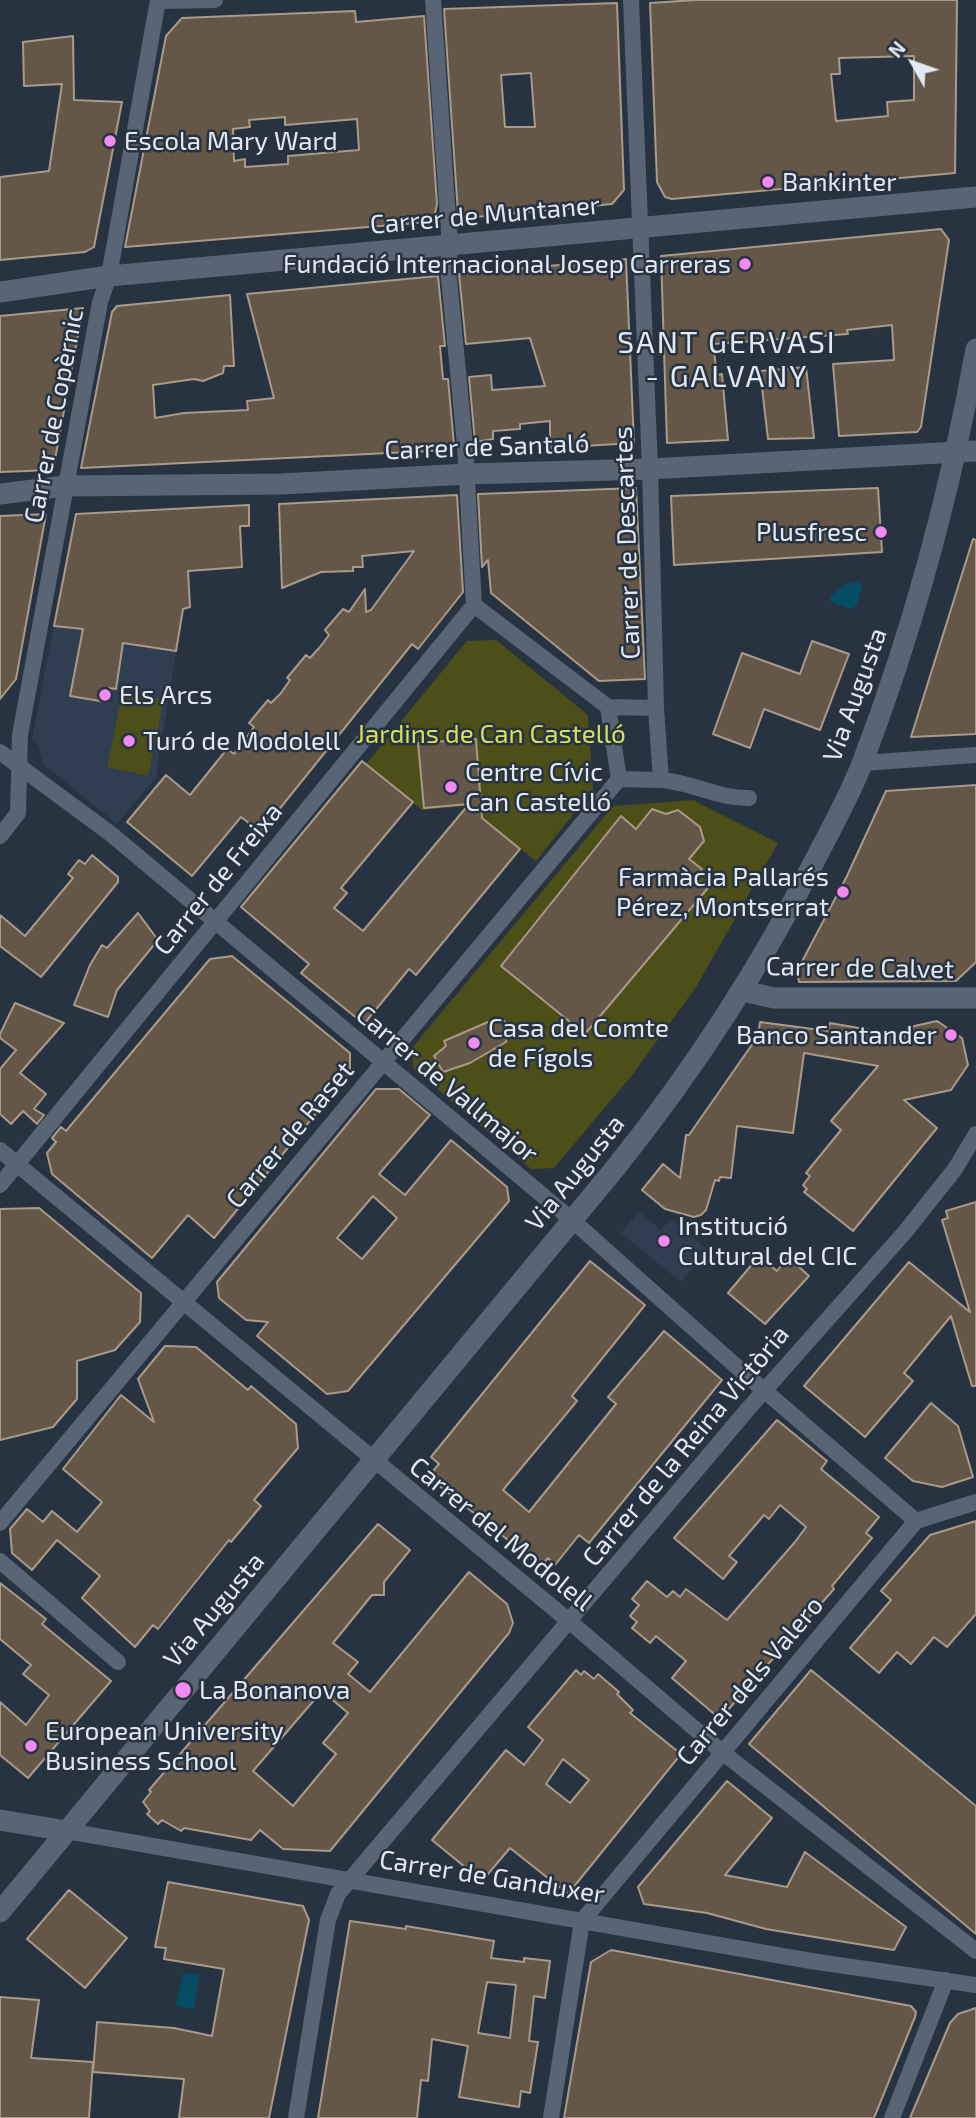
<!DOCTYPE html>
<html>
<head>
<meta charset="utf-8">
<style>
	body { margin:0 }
	#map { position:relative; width:976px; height:2118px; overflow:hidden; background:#283341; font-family:"Exo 2",sans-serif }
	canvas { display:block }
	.north { position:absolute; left:878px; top:28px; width:70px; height:70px; -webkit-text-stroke:5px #283341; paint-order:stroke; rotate:310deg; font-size:19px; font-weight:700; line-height:28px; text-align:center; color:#e2e9f2 }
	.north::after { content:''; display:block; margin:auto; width:24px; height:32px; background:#e2e9f2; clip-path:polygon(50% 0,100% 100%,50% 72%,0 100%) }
</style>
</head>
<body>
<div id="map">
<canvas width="976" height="2118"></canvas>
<div class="north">N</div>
</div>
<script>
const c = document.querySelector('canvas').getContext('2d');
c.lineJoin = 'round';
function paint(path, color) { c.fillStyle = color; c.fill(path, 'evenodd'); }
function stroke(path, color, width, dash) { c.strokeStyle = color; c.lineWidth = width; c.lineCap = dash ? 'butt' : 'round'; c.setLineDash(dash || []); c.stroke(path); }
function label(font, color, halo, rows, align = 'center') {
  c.font = font + ' "Exo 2",sans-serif'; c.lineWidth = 5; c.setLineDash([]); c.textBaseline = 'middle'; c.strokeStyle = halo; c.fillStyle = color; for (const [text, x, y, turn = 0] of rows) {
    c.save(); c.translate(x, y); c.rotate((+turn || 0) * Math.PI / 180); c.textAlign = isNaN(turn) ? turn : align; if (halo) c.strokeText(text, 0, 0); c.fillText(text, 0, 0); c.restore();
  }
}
paint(new Path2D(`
	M57,607L90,611L183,609L156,777L117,824L43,764L38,744L32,739Z
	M639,1211L661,1230L671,1219L708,1250L681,1282L621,1233Z`), '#2f3e50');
paint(new Path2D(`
	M496,640L588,715L593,789L536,861L467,806L422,810L366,764L467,641Z
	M123,691L164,699L148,776L107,767Z
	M693,800L778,843L696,987L633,1074L554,1168L531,1169L413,1068L412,1048L613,806Z`), '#4d4f18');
paint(new Path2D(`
	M859,582L862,586L857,605L851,609L831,602L830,597L845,584Z
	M183,1973L199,1975L194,2009L176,2006Z`), '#054d63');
const building = new Path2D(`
	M696,0H957L955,173L672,199L665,197L657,182L650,3ZM914,56V100L887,102L888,116L836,121L831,74H840L839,58Z
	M617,3L624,190L612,204L465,218L458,213L444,9ZM531,73L535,127H505L501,75Z
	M355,11L356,22L424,16L437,204L434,218L429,222L125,247L166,36L182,18ZM285,117V125L357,119L359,150L288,156V164L245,167V159L234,161L233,129L250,127L249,120Z
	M73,36L74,100L122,102L94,247L85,252L0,260V177L49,171L62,84L24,86L23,42Z
	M941,229L949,240L921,427L917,432L839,436L833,364L894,360L892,325L847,330L848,334L713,344L717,375L722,374L728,440L667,443L661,256Z
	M626,259L634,443L550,448V421L520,424V429L493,431V439L475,442L469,377L491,375L492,390L545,386L530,338L466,344L459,274Z
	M438,276L445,346H440L443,379H448L454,445H451V450L81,468L112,312L117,306L230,295L234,366H224L223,373L203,381L194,379L153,385L155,418L184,413L248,410L247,401L274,398L247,294Z
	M83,308L53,470L0,472V316Z
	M806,367L814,438L768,439L760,371Z
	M636,488L645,679L599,681L491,593L488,560L482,567L478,494Z
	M878,488L882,552L674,565L671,496Z
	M457,495L463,592L418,649L412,644L261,832L241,817L192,876L127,822L166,775L190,795L227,749L234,754L254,727L249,723L268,700L271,703L281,693L290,680L287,678L306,655L310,658L320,647L329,635L325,630L343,609L349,612L365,589L366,612L371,610L414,551L362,556L363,567H353V571L321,572L282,588L279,504Z
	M249,505V526H240L242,567L188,571L190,607L183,609L176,651L123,643L116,689L109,688L106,702L70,696L83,629L54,626L76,514Z
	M46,514L16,679L0,699V516Z
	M973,539L976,540V734L911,737Z
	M812,641L849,654L820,730L764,709L750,748L713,734L742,653L800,674Z
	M476,739L482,818L520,849L416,975L409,969L364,1024L301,973L309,964L241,907L362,761L413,802L341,888L347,893L334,908L363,931L469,804L424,808L418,743Z
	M976,785V962L956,981L799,982L797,971L847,876L886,791Z
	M652,809L666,814L678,810L700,827L704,841L689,859L702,869L695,878L708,888L585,1034L501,966L621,816L636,829Z
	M92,855L118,877V882L41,977L0,946V915L25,936L73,878L68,874L79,860L85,864Z
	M138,913L158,940L117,990L108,1017L74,1005L90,965L102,945L107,948Z
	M232,956L350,1053V1072L214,1238L188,1215L152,1258L52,1174L47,1153L56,1142L52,1138L61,1127L66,1131L210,959Z
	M15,1003L64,1023L20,1073L46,1094L34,1109L44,1115L37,1124L23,1111L11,1124L0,1114V1069L16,1050L0,1038V1034Z
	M495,1019L504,1021L508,1026L506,1042L470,1063L443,1072L434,1056L446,1046L444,1041Z
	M937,1021L962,1038L968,1065L951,1090L904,1100L937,1128L853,1231L804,1192L807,1189L803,1185L810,1176L806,1173L841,1130L831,1121L878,1066L804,1053L793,1133L737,1126L731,1178L720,1177L719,1181L715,1180L706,1210L701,1215L694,1217L665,1209L642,1190L663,1164L680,1178L686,1135H689L758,1036L760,1022L828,1031L830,1023L904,1036L910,1027Z
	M376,1089H399L430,1115L379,1174L405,1195L451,1140L507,1187L509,1201L348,1391L327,1394L257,1336L268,1322L246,1320L219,1298L217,1282ZM373,1196L397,1218L362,1259L337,1238Z
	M976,1202V1386H972L951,1316L904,1373L913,1381L865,1437L804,1386L909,1262L970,1312L942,1220L948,1218L946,1211Z
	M39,1208L141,1293L140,1322L115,1350L77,1361V1399L53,1427L0,1440V1209Z
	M759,1256L777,1271L788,1257L809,1276L765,1324L728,1293Z
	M590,1261L645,1305L572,1396L577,1401L503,1490L529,1512L616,1404L608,1397L664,1331L722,1380L589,1543L579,1535L555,1565L548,1558L541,1566L428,1477L439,1464L431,1457Z
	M165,1346L196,1347L248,1390L251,1386L296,1424L298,1448L254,1500L261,1506L231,1542L229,1540L158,1629L153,1625L135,1647L82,1598L100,1576L57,1540L32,1570L12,1553L10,1529L27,1509L43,1522L52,1511L77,1532L102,1502L63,1469L121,1395L154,1422L138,1379Z
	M931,1403L958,1426L973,1477L942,1487L913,1481L885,1458Z
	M777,1420L827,1461L821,1469L879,1517L866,1533L872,1538L832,1586L834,1589L720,1719L672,1678L686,1661L656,1636L650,1643L632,1628L637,1622L630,1616L639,1605L632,1599L647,1581L667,1597L673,1591L680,1597L686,1589L727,1620L795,1542L806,1527L780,1505L769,1519L764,1515L729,1556L737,1562L723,1579L674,1538Z
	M976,1521V1614L947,1647L934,1637L911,1664L897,1652L879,1673L850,1648L891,1600L881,1591L930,1535Z
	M378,1524L410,1550L384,1582V1595H372L333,1643L358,1662L348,1674L370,1692L469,1572L507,1604L513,1623L509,1633L330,1851L283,1849L260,1830L251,1840L184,1828L181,1831L162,1820L158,1824L147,1814L150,1811L143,1802L151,1792L149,1790ZM322,1691L348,1713L323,1743L336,1754L293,1806L253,1771Z
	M0,1583L46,1619L42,1624L111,1681L28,1778L0,1755V1702L26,1725L49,1695L23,1674L31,1665L0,1639Z
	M576,1670L581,1675L584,1671L594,1679L598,1674L619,1692L617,1694L633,1710L630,1713L681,1754L568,1894L510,1848L482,1881L432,1840L506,1750L524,1765L543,1740L528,1727ZM563,1759L589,1780L570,1803L546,1784Z
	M811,1670L976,1806V1934L749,1744Z
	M727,1781L772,1818L725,1875L787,1887L805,1852L906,1927L894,1950L766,1929L707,1913L644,1904L638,1887Z
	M168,1882L303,1906L309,1920L269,2118H179L184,2079L93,2072L97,2022L174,2028L212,2036L224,1969L164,1959L166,1948L155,1947Z
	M69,1890L127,1938L85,1988L27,1939Z
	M350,1921L406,1929V1926L494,1941L491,1958L524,1962V1958L550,1961L545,1998L534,1996L529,2041L538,2042L530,2093L521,2091L519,2107L459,2097L468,2046L432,2039L428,2081L421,2080L417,2118H318ZM487,1982L516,1985L510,2038L478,2033Z
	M611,1950L911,2006L916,2012L915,2017L874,2118H564L591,1962Z
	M0,1997L39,2000L31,2058L93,2062L89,2118H0Z
	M976,2008V2118H910L950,2023L958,2014Z`);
paint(building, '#645748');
stroke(building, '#a99a8a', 2);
stroke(new Path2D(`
	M433,0L450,247L448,268L465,445L474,605
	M631,0L650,469L656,708
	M158,1L215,0
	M474,605L608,707
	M608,707L656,708L661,780L619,779
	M608,707L619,779
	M0,752L111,834L572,1220L737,1367L916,1521
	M863,763L976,755
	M661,780C692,782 719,799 749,798
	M0,836L18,813L20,735L100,302L109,276L158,0
	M0,1150L569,1621L722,1752L976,1951
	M0,1185L474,605
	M0,1523L619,779
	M0,1561L118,1662
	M67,1831L811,1961L976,1985
	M582,1921L916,1521L976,1502
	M296,2118L328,1920L338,1894L748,1409L905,1232L955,1169L976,1134
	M551,2118L582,1921
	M892,2118L946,1980`), '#596574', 16);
stroke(new Path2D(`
	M0,292L109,276L976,197
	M0,494L65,486L281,484L467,474L650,469L976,451
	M743,991L774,998H976
	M0,1820L67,1831
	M0,1912L617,1166C695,1068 761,967 817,856C833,825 851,793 863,761C914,627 951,489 976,349`), '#596574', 21);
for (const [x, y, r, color] of [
	[110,141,7,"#f38af2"],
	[768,182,7,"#f38af2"],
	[745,264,7,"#f38af2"],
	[881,532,7,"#f38af2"],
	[105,695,7,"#f38af2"],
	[129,741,7,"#f38af2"],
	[451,787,7,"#f38af2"],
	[843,892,7,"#f38af2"],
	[951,1035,7,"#f38af2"],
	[474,1043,7,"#f38af2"],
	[664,1241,7,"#f38af2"],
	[183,1690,9,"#f38af2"],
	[31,1746,7,"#f38af2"]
]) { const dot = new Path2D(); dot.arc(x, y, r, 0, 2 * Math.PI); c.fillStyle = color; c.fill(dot); stroke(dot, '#283341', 2.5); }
label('26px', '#e2e9f2', '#283341', [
	["Escola Mary Ward",124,141],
	["Bankinter",782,182],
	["Fundació Internacional Josep Carreras",731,264,"right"],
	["Plusfresc",867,532,"right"],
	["Els Arcs",119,695],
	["Turó de Modolell",143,741],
	["Centre Cívic",465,772],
	["Can Castelló",465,802],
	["Farmàcia Pallarés",829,877,"right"],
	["Pérez, Montserrat",829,907,"right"],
	["Casa del Comte",488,1028],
	["de Fígols",488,1058],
	["Banco Santander",937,1035,"right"],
	["Institució",678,1226],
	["Cultural del CIC",678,1256],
	["La Bonanova",199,1690],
	["European University",45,1731],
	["Business School",45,1761]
], 'left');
label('26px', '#e2e9f2', '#283341', [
	["Carrer de Muntaner",485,215,-5],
	["Carrer de Copèrnic",54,416,-79],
	["Carrer de Santaló",487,447,-2],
	["Carrer de Descartes",627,543,-92],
	["Via Augusta",855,695,-70],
	["Carrer de Freixa",218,879,-51],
	["Carrer de Calvet",860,968,1],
	["Carrer de Vallmajor",447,1084,40],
	["Carrer de Raset",290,1135,-50],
	["Via Augusta",575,1173,-51],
	["Carrer de la Reina Victòria",686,1446,-50],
	["Carrer del Modolell",501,1534,39],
	["Via Augusta",214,1610,-50],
	["Carrer dels Valero",750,1681,-50],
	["Carrer de Ganduxer",492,1877,9]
]);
label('26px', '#d8de5d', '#283341', [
	["Jardins de Can Castelló",491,734]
]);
c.letterSpacing = '2px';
label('30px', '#e2e9f2', '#283341', [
	["SANT GERVASI",727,343],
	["- GALVANY",727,377]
]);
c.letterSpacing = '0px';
</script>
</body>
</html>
